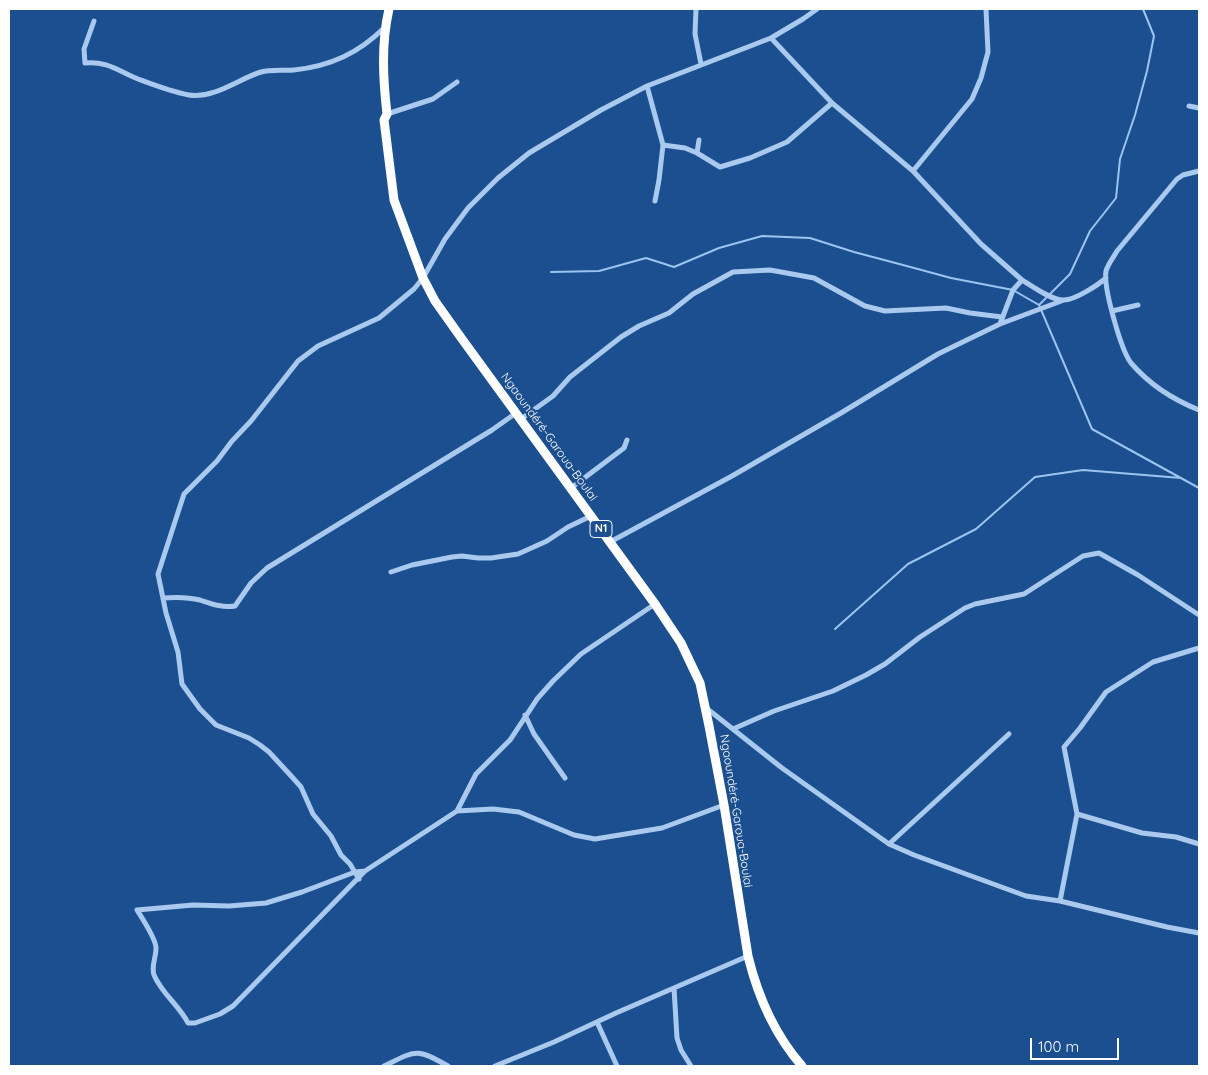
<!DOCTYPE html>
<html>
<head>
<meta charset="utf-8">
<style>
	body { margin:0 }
	#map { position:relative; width:1208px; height:1075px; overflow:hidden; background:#1b4f8f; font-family:Quicksand,sans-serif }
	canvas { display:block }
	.frame { position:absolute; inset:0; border:10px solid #fff; pointer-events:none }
	.scale { position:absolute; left:1030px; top:1038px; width:89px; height:22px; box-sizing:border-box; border:2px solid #fff; border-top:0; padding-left:6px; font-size:15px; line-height:18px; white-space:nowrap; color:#fff; -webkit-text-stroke:4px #1b4f8f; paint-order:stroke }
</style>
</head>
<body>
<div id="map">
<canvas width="1208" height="1075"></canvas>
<div class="frame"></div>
<div class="scale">100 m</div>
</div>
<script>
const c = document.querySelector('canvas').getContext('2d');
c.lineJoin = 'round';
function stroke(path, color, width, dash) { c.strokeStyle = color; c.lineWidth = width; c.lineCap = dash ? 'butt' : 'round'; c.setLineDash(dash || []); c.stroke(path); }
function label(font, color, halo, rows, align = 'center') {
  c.font = font + ' Quicksand,sans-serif'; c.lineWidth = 4.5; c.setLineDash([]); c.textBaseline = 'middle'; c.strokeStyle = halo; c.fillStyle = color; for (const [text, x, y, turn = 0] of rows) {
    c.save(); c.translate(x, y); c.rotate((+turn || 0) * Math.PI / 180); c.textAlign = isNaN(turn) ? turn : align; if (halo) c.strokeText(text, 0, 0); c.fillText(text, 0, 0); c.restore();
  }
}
stroke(new Path2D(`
	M1143,9L1154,36L1147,71L1135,115L1120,159L1116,198L1090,231L1070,274L1039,305L1092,429L1199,488
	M551,272L599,271L646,258L674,267L719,248L762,236L810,238L854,252L903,265L951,278L1013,290L1039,305
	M835,629L908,564L976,529L1035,477L1083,470L1181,478`), '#9cc4f0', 2);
stroke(new Path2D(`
	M696,9L695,34L701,64
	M94,21L84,49L85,63C108,61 118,71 138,79C154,85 172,92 189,95C214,99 238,79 261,72C272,69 283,71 294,70C331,66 359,53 385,27
	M647,86L663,145L659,180L655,201
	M1189,106L1199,108
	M387,114L433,99L457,82
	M663,145L685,148L697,153L699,140
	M697,153L720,167L750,158L787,142L832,103
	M913,171L972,99L981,78L988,52L986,9
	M1199,171L1183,175L1177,179L1117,251C1113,258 1108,264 1106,271C1103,287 1121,350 1131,363C1149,384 1174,400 1199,410
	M1022,280C1032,286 1052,301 1064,300C1075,300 1098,285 1106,278
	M1112,311L1138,305
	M1000,324L1064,300
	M521,419L553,396L570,377L621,337L639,326L669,313L693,294L733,272L770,270L814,278L865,306L885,311L946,308L970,313L1002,317
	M571,488L624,448L627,440
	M610,542L732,476L841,413L938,354L1000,324L1013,290L1022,280L981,244L913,171L832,103L771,38
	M391,572L412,565L452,557L462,556L478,558H491L518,554L547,541L568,527L591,516
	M163,598C175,597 188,597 200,600C212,604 222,608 235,606L251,583L267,568L492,430L516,413
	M655,604L581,654L553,681L537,699L510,740L476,774L457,811L493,809L519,812L574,835L595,839L662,828L724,805
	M705,707L782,768L889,844L914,855L1026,896L1060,901L1167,927L1199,933
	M525,715L534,734L565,778
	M733,729L774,711L833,691L866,675L885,664L920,637L965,608L975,604L1024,594L1083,556L1099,553L1138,575L1199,615
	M1077,814L1142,833L1176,837L1199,844
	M889,844L1009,734
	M365,871L355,872L302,892L266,903L229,906L193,905L137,910C142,918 156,939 156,948C156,958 151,966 154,975C162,994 179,1005 188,1023H195L220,1014L233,1006L365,871L457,811
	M359,879L350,864L341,855L331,836L313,814L301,787L293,778L269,752L260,745L249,738L216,725L200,709L182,684L178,652L166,613L158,574L184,494L217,461L232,441L251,421L298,361L318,346L379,318L414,289L423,278L445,239L468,208L498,178L529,153L601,110L647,86L771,38L803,19L817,9
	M1060,901L1077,814L1064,747L1080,728L1106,692L1153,662L1199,648
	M674,988L677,1038L681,1050L691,1066
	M597,1022L617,1066
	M384,1066C417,1050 416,1048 448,1066
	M495,1066L554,1042L616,1013L748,956`), '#a9c9ee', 5);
stroke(new Path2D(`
	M389,9C381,44 383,79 387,114L384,120L394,200L423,278L435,301L462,339L655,604L681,643L700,683L709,726L724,805L748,956C758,997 774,1034 802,1066`), '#fff', 9);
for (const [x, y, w] of [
	[601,529,22]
]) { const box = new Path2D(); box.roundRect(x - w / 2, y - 8.5, w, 17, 4); c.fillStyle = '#1b4f8f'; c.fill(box); stroke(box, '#fff', 1); }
label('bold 11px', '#fff', null, [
	["N1",601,529]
]);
label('12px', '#fff', '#1b4f8f', [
	["Ngaoundéré-Garoua-Boulai",549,437,54],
	["Ngaoundéré-Garoua-Boulai",736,811,81]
]);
</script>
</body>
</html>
